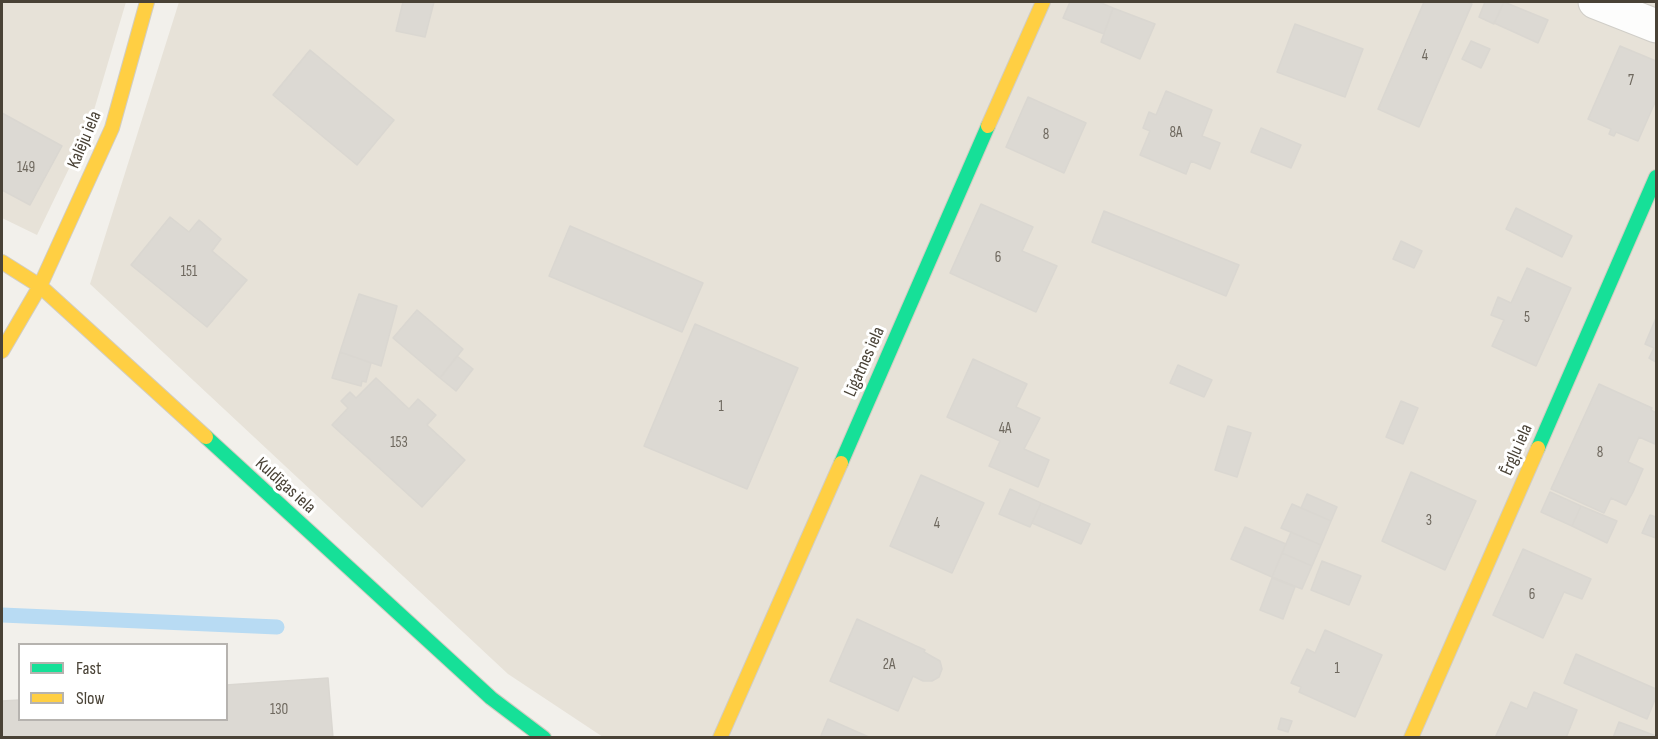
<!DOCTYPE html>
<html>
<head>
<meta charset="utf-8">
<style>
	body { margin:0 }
	#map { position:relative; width:1658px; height:739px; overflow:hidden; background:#f2f0eb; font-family:"Sofia Sans Condensed",sans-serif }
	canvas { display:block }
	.frame { position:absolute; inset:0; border:3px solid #494236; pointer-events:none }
	.legend { position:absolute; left:18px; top:643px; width:210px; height:78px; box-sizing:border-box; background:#fff; border:2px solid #b6b3af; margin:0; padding:8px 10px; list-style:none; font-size:18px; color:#494236 }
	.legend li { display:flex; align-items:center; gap:12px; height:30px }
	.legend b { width:30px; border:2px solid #b6b3af }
</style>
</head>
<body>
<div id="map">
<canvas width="1658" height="739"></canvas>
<div class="frame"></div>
<ul class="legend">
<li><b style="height:8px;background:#16e098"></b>Fast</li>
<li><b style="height:8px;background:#ffcf43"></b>Slow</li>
</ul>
</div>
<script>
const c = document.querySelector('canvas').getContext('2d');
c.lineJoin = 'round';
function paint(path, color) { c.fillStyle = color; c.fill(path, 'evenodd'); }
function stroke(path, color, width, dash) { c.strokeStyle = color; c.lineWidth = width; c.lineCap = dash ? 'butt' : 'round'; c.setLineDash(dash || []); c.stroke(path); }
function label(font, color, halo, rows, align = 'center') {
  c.font = font + ' "Sofia Sans Condensed",sans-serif'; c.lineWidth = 6; c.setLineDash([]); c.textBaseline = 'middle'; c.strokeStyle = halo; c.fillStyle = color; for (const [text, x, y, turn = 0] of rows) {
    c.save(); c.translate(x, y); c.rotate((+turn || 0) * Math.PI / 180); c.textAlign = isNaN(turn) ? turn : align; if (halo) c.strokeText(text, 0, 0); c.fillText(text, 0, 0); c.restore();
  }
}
paint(new Path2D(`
	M2,2H126L89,127L37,235L2,218Z
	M179,2H1656V737H603L508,674L90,284Z`), '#e7e2d8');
stroke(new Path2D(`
	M2,615L277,627`), '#b8dbf3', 15);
const building = new Path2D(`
	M403,2H434L425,37L396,31Z
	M1070,2H1099L1113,8L1104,34L1063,18Z
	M1424,2H1467L1472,4L1419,127L1378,109Z
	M1485,2H1504L1494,24L1479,17Z
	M1504,2L1548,20L1538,43L1494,23Z
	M1113,8L1155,24L1140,59L1101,42Z
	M1295,24L1363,49L1345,97L1277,72Z
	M1471,41L1490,49L1481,68L1462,59Z
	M1620,46L1656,61V100L1638,141L1616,132L1614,136L1609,134L1611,129L1588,119Z
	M310,50L394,120L357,165L273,95Z
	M1166,91L1212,110L1202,136L1220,143L1210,169L1191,161L1186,174L1140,155L1150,131L1143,128L1149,112L1156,115Z
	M1028,97L1086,123L1064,173L1006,147Z
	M2,113L62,146L30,205L2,190Z
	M1261,128L1301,145L1291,168L1251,152Z
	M981,204L1033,227L1022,251L1057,266L1036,312L950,273Z
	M1516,208L1572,236L1562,257L1506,229Z
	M1104,211L1239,265L1226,296L1092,242Z
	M170,217L189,232L199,220L221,239L212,251L247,280L207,327L131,265Z
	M570,226L703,283L682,332L549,276Z
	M1401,241L1422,251L1414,268L1393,259Z
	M1527,268L1571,288L1536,366L1492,346L1504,320L1491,315L1498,297L1511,303Z
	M359,294L397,306L381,366L340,352Z
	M417,310L463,349L440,378L393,338Z
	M1656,318V362L1649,358L1654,348L1645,344Z
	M695,324L798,368L747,489L644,446Z
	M340,352L371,363L366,382L362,381L361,386L332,378Z
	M457,356L473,369L456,391L440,378Z
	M973,359L1027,384L1016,407L1040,418L1024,449L1049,460L1038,487L989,466L1000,441L947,417Z
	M1178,365L1212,380L1204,397L1170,383Z
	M376,378L409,409L418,399L436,415L427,425L465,460L422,507L332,425L348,408L341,401L350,392L356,398Z
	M1599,384L1652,408L1651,410L1656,413V440L1655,444L1639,437L1628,462L1643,469L1633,492L1626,505L1611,498L1604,513L1551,489Z
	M1401,401L1418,408L1403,444L1386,437Z
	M1228,426L1251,433L1237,477L1215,470Z
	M1411,472L1476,501L1445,570L1382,541Z
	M921,475L984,503L952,573L890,546Z
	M1010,489L1041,503L1030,527L999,514Z
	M1550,492L1581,506L1572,526L1541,512Z
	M1307,494L1337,507L1331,521L1301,508Z
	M1041,503L1090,524L1081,544L1032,523Z
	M1292,504L1331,521L1321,545L1281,528Z
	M1581,506L1617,521L1607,543L1572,526Z
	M1650,515L1656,517V538L1642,533Z
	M1245,527L1286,544L1272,577L1231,559Z
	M1291,532L1321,545L1312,566L1282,553Z
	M1523,549L1591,579L1582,599L1564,592L1543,638L1493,615Z
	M1282,553L1312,566L1302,589L1272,577Z
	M1322,561L1361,576L1349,605L1311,590Z
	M1272,578L1295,587L1283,619L1260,610Z
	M857,619L925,650L924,652L940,661L942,669L939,677L932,681H923L913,676L898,711L830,681Z
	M1325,630L1382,655L1355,717L1299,692L1301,687L1291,683L1307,649L1315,653Z
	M1576,654L1656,689V697L1647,719L1564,683Z
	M328,678L333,738H2V701L20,700V720H226V685Z
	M1534,692L1577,710L1566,738H1495L1511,702L1527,709Z
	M1281,718L1292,721L1288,732L1278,729Z
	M828,719L871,738H820Z
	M1619,722L1656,736V738H1613Z`);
paint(building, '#dcd9d3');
stroke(building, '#dad7d1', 1.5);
const street = new Path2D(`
	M1595,2L1656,26`);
const fast = new Path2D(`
	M206,437L491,698L544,738
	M1538,448L1656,177
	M841,463L988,126`);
const slow = new Path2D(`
	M988,126L1043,2
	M2,262L40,286L206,437
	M2,351L40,286L112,128L147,2
	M720,738L841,463
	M1411,738L1538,448`);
stroke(street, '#d0cec8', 35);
stroke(fast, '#d2cdc1', 16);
stroke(slow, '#d2cdc1', 16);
stroke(street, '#fdfdfc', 33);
stroke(fast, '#16e098', 14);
stroke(slow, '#ffcf43', 14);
label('15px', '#6e685e', null, [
	["4",1425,56],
	["7",1631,81],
	["8A",1176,133],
	["8",1046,135],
	["149",26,168],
	["6",998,258],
	["151",189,272],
	["5",1527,318],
	["1",721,407],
	["4A",1005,429],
	["153",399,443],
	["8",1600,453],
	["3",1429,521],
	["4",937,524],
	["6",1532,595],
	["2A",889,665],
	["1",1337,669],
	["130",279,710]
]);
label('18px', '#494236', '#fff', [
	["Kalēju iela",85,140,-67],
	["Līgatnes iela",865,362,-66],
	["Ērgļu iela",1517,450,-66],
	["Kuldīgas iela",285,486,42]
]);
</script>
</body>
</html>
